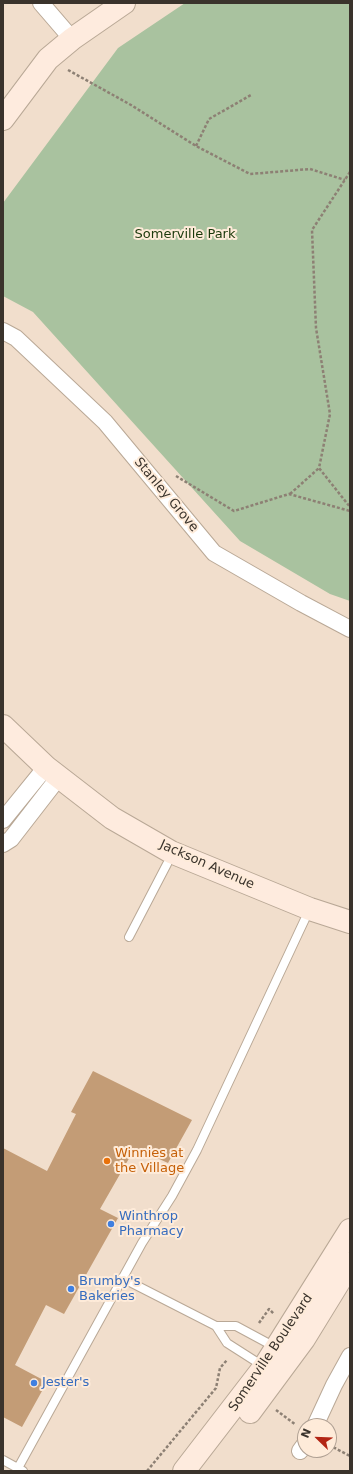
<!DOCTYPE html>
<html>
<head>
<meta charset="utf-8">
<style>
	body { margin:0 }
	#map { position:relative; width:353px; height:1474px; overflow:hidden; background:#f1decc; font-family:"DejaVu Sans",sans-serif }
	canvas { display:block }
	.frame { position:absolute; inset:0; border:4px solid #3a332c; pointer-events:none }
	.north { position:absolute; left:297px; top:1418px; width:40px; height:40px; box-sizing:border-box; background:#feebd9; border:1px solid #b0a194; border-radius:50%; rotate:293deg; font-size:11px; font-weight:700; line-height:16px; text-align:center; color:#3a332c }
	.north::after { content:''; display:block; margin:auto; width:14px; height:18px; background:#b32514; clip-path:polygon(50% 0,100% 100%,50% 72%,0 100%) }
</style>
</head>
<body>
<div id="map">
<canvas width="353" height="1474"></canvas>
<div class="frame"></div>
<div class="north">N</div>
</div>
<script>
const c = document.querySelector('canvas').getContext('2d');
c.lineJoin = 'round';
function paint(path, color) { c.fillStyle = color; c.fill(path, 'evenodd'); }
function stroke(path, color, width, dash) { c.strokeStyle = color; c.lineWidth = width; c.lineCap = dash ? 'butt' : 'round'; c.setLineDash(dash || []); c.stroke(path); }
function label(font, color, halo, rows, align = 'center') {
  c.font = font + ' "DejaVu Sans",sans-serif'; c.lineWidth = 4; c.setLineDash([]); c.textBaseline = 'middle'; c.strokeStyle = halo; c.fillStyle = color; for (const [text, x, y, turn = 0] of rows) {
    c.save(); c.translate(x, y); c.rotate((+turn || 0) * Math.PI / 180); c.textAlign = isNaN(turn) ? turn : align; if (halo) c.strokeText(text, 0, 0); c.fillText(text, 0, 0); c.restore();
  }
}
paint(new Path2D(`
	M185,3H350V601L330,594L240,541L33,312L3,296V203L118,48Z`), '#a9c29f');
paint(new Path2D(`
	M93,1071L192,1120L168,1163L135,1148L100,1209L118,1218L64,1314L46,1305L15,1365L47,1382L22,1427L3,1417V1148L47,1171L76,1114L71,1112Z`), '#c39c76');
const lane = new Path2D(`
	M129,937L167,864
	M122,1278L216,1326H236L275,1347
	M216,1326L227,1343L263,1366
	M3,1460L23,1471
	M18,1468L142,1243L172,1196L197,1150L305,919`);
const street = new Path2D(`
	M41,3L72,39
	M3,331L16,338L105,422L214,553L301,603L350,629
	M3,820L46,767
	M3,844L11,839L59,777
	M315,1426L334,1385L350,1356
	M300,1451L305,1444`);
const secondary = new Path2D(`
	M3,119L48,59L72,39L124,3
	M3,726L46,767L112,818L171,852L310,909L350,922
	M250,1412L304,1339L350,1264
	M184,1471L264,1367L350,1230`);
stroke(lane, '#b9a896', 10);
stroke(street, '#b9a896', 18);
stroke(secondary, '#b9a896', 24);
stroke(new Path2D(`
	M68,70L131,105L196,146L250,174L310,169L345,180
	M196,146L209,119L251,95
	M350,172L312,230L316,328L330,414L319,468L350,507
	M176,476L234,511L289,494L350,511
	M290,494L319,468
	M259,1323L269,1309L274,1314
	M276,1410L296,1425
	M329,1445L350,1456
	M147,1471L216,1388L220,1368L227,1360`), '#8d8074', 2.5, [3, 2]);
stroke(lane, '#fff', 8);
stroke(street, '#fff', 16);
stroke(secondary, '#feebde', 22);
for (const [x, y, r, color] of [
	[107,1161,4,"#e8710a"],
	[111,1224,4,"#3f7fe0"],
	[71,1289,4,"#3f7fe0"],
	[34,1383,4,"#3f7fe0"]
]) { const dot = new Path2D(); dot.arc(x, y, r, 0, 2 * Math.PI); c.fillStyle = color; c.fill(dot); stroke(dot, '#feebd9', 1.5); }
label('13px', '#1a390b', '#feebd9', [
	["Somerville Park",185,235]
]);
label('13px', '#3a332c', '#feebd9', [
	["Stanley Grove",166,495,50],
	["Jackson Avenue",207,865,24],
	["Somerville Boulevard",271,1353,-56]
]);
label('13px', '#c56008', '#feebd9', [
	["Winnies at",115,1154],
	["the Village",115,1169]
], 'left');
label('13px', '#366cbe', '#feebd9', [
	["Winthrop",119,1217],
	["Pharmacy",119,1232],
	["Brumby's",79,1282],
	["Bakeries",79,1297],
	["Jester's",42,1383]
], 'left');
</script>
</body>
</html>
